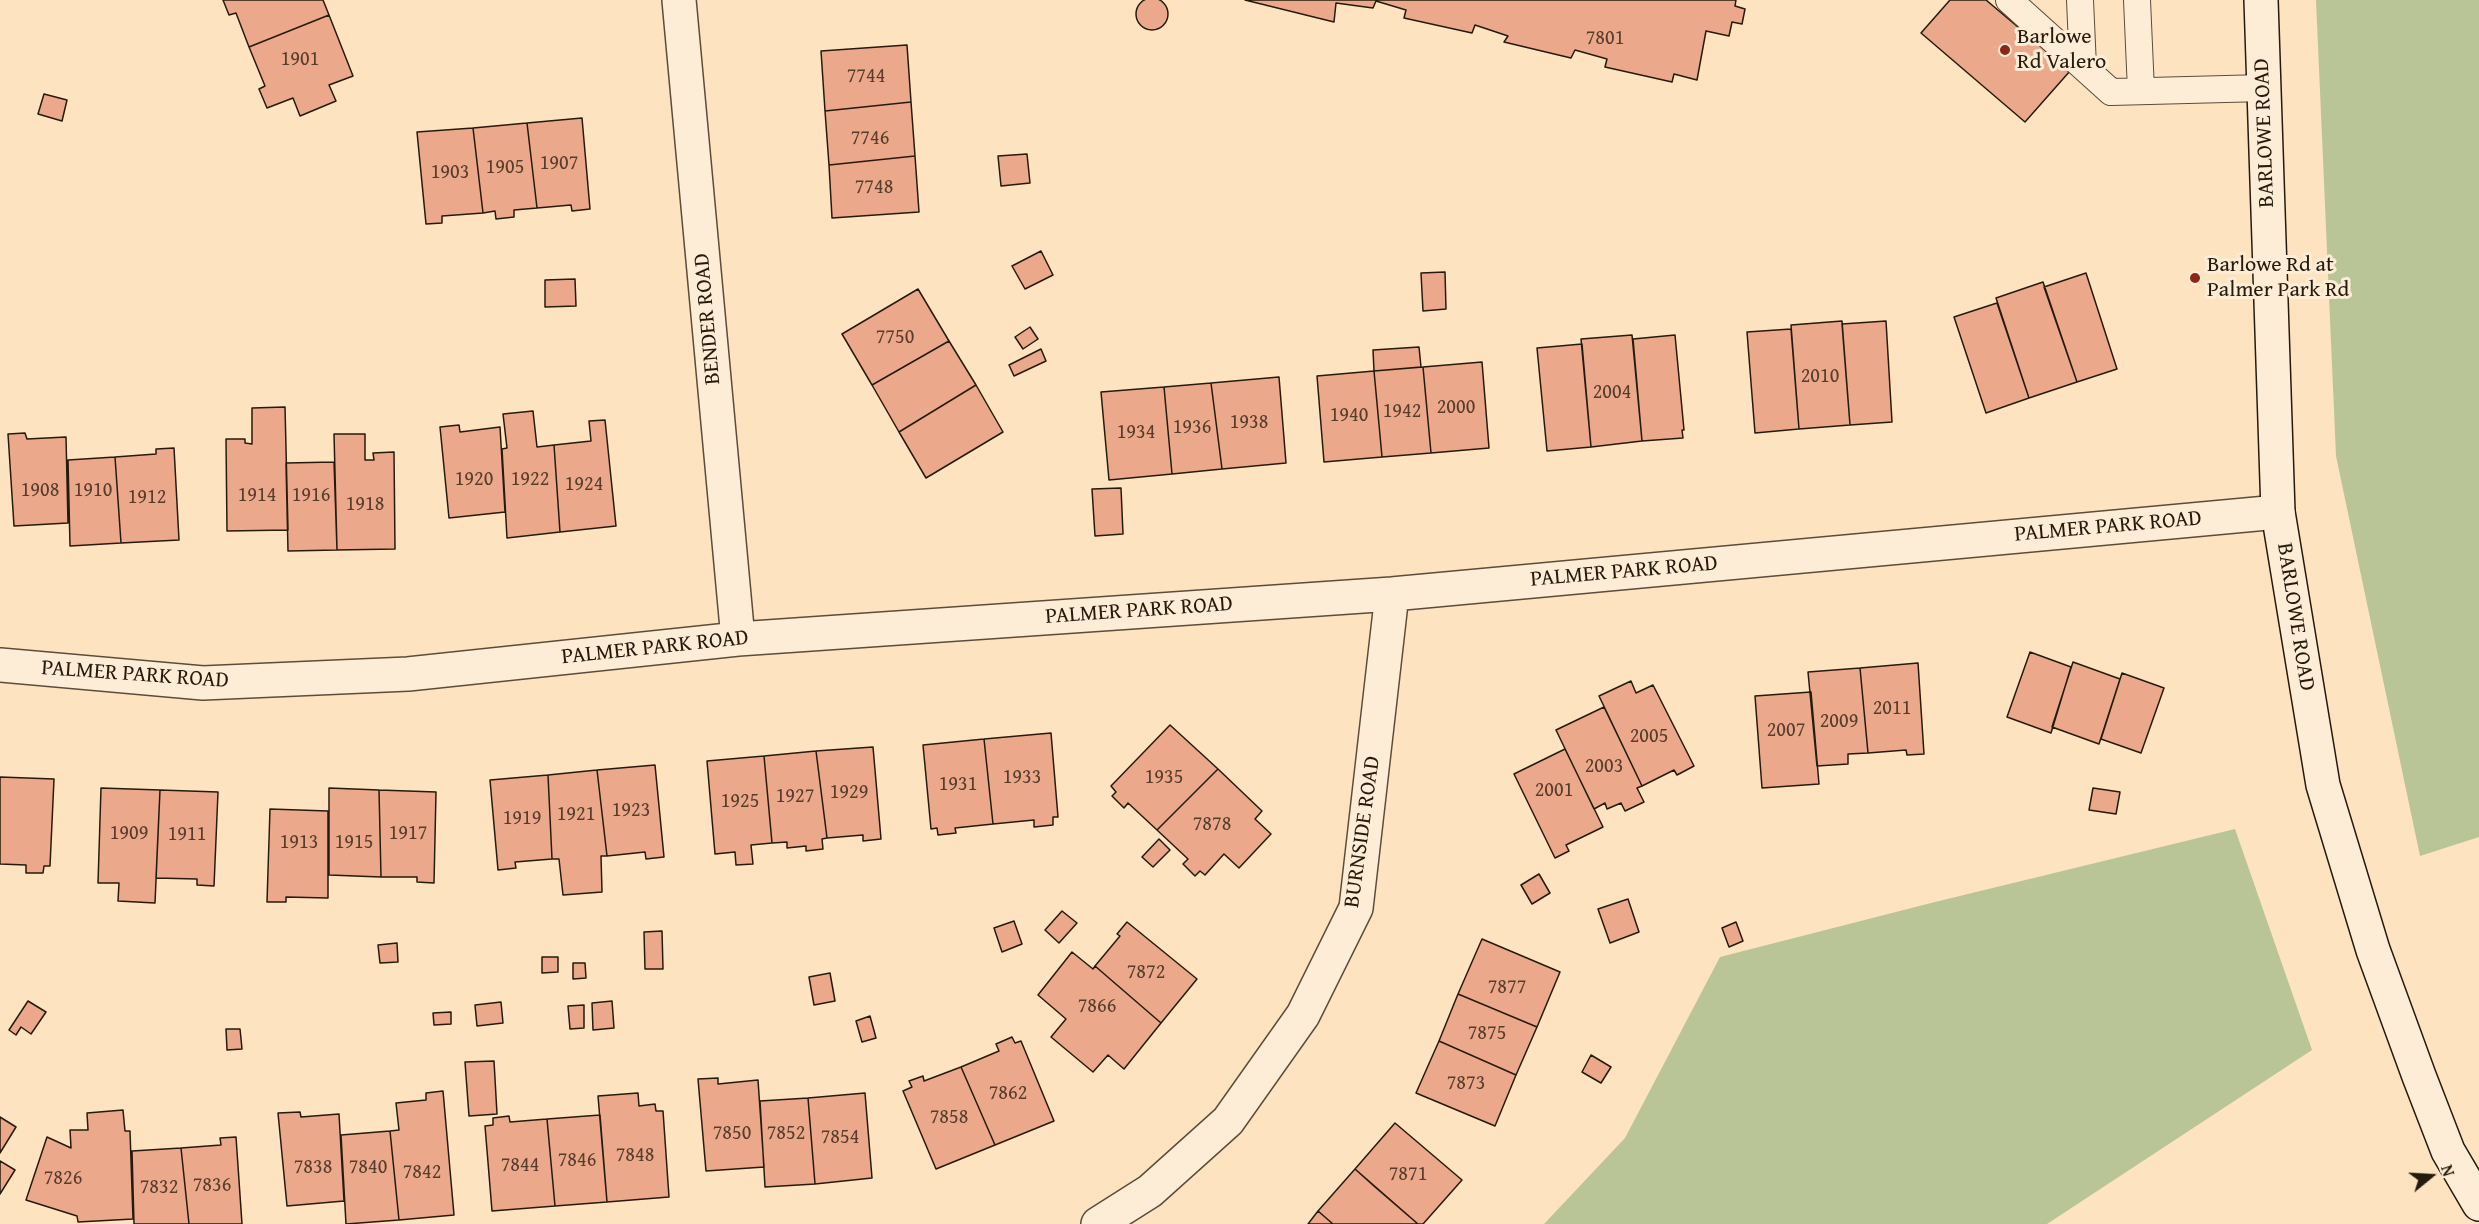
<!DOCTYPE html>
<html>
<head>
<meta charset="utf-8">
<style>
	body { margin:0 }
	#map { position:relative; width:2479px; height:1224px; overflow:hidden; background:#fde3c0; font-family:"Gentium Book Plus",serif }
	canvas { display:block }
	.north { position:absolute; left:2401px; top:1146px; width:60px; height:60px; -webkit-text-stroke:4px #feedd6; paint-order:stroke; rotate:72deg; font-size:16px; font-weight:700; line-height:24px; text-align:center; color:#251b0d }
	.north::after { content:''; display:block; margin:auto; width:21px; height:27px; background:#251b0d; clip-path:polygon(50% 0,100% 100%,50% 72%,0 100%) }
</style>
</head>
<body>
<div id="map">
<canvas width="2479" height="1224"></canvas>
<div class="north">N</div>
</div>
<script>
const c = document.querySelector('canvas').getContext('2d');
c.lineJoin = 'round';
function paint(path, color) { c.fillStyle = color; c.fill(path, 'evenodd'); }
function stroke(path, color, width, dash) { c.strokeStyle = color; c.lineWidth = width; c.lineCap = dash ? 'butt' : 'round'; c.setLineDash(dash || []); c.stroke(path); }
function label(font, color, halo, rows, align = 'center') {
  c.font = font + ' "Gentium Book Plus",serif'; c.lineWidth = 6; c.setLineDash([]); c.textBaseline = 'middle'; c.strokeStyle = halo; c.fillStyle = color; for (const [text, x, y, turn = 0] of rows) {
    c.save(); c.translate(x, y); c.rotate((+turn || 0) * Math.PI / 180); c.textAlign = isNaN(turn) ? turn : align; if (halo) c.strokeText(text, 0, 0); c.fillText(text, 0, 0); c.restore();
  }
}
paint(new Path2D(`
	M2316,0H2479V837L2420,856L2336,456Z
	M2235,829L2312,1050L2047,1224H1544L1625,1138L1720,957L1931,903Z`), '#b9c597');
const building = new Path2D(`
	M1136 14a16 16 0 1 1 32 0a16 16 0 1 1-32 0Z
	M223,0H323L329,15L249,47L236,13L229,15Z
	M1245,0H1736L1735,6L1745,9L1742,24L1732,22L1729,36L1706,31L1697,80L1674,74L1672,82L1605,67L1607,59L1575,50L1571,58L1504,42L1508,36L1475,25L1472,33L1404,18L1406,10L1376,1L1373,8L1336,3L1334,22Z
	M1950,0H1986L2070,71L2025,122L1921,33Z
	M329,15L353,76L329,85L336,101L300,116L293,98L267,108L259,89L265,86L249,47Z
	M907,45L911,102L825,111L821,51Z
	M44,94L67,100L62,121L38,114Z
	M911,102L915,156L829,165L825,111Z
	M582,118L590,209L572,211L571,205L537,208L527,123Z
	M527,123L537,208L514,210V217L496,219L495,211L483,213L473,128Z
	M473,128L483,213L442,216V223L426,224L417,132Z
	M1027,154L1030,183L1001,186L998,156Z
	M915,156L919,212L832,218L829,165Z
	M1041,251L1053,275L1025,289L1012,266Z
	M1445,272L1446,309L1423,311L1421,273Z
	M2086,273L2117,369L2077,382L2044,287Z
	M575,279L576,306L545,307V280Z
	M2043,282L2077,382L2029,398L1996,298Z
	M918,289L949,341L872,385L842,334Z
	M1997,303L2029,398L1986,413L1954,317Z
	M1842,321L1850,425L1799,429L1791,325Z
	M1886,321L1892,422L1850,425L1842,324Z
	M1030,327L1038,339L1023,349L1015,337Z
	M1791,329L1799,429L1755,433L1747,332Z
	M1632,335L1642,441L1591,447L1581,339Z
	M1675,335L1684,430H1682L1683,438L1642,441L1633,339Z
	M949,341L976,385L899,432L872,385Z
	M1582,344L1591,447L1547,451L1537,348Z
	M1419,347L1421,367L1374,371L1373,350Z
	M1041,349L1046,361L1014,376L1009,365Z
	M1482,362L1489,448L1431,453L1423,367Z
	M1423,367L1431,453L1382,457L1374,371Z
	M1374,371L1382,457L1324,462L1317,376Z
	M1279,377L1286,463L1222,469L1211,383Z
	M1211,383L1222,469L1172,474L1164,387Z
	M976,385L1003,432L926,478L899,432Z
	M1164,387L1172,474L1109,480L1101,392Z
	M285,407L288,530L227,531L226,439H245V443L252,444V408Z
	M533,411L537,447L554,445L560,532L507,538L502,449L507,448L503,414Z
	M605,420L616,526L560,532L554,445L591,441L589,421Z
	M459,425L460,432L500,427L505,512L449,518L440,427Z
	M25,433L27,439L66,437L68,523L14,526L8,434Z
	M334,434H365V460H374L373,453L394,452L395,549L337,550Z
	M174,448L179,540L121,543L115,457L156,454V449Z
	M115,457L121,543L70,546L68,460Z
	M334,462L337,550L288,551L286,463Z
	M1121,488L1123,534L1095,536L1092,489Z
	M2030,652L2071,667L2051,733L2007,717Z
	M2073,662L2120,679L2099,744L2052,727Z
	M1918,663L1924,754L1907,755L1906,750L1868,753L1860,668Z
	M1860,668L1868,753L1848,754V764L1817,766L1808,672Z
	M2122,673L2164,688L2141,753L2101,739Z
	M1631,681L1636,693L1653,685L1694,766L1677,775L1674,770L1642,786L1599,696Z
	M1811,692L1819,784L1762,788L1755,696Z
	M1604,707L1642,786L1637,788L1644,802L1625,811L1621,803L1607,809L1605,803L1594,809L1556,730Z
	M1170,725L1218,769L1157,830L1128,803L1124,808L1112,796L1116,792L1111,786Z
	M1051,733L1058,817H1053V825L1034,827V820L993,824L984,739Z
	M984,739L993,824L955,828L956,833L938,835L937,828L931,829L923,745Z
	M873,747L881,839L863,841V835L827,838L816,751Z
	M1565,749L1603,827L1566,845L1569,851L1555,858L1514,774Z
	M816,751L827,838L822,839L823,849L806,851V846L787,848V842L772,843L764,756Z
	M764,756L772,843L751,845L753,864L736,865L735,852L715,854L707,761Z
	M655,765L664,857L646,859L645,852L607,856L597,770Z
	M1218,769L1262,811L1255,819L1271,834L1239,868L1224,854L1205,875L1200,871L1195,876L1183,864L1188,859L1157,830Z
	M597,770L607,856H601L602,892L563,895L559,859H552L548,775Z
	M548,775L552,859L515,862L516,868L498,870L490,780Z
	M0,777L54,779L50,866H44L43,873H26V865L0,864Z
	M101,788L160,790L155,903L118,901L119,883H98Z
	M329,788L379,790L381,877L329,875Z
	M2093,788L2120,792L2116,814L2089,810Z
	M160,790L218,792L214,886L197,885V879L156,878Z
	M379,790L436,792L434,883L417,882V877H381Z
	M270,809L328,811V898L286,897V902H267Z
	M1159,839L1170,850L1153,867L1142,857Z
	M1539,874L1550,893L1532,904L1521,885Z
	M1628,899L1639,932L1610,943L1598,909Z
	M1062,911L1077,923L1059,943L1045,930Z
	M1014,921L1022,944L1002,952L994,928Z
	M1127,922L1197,979L1161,1023L1095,966L1120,936L1117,934Z
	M1736,922L1743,941L1729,947L1722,928Z
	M662,931L663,969H645L644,932Z
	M1482,939L1560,972L1537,1027L1458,994Z
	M397,943L398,962L380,963L378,945Z
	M1072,952L1093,969L1095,966L1161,1023L1124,1069L1108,1055L1093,1072L1051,1037L1066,1019L1038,995Z
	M542,957H558V972L542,973Z
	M573,963H585L586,978L573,979Z
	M830,973L835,1001L814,1005L809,977Z
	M1458,994L1537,1027L1516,1075L1439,1041Z
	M28,1001L46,1012L31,1034L21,1027L16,1035L9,1030Z
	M612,1001L614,1028L593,1030L592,1003Z
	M501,1002L503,1023L477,1026L475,1005Z
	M584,1005V1028L570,1029L568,1006Z
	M451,1012V1024L434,1025L433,1013Z
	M870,1016L876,1038L862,1042L856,1021Z
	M226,1029H240L242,1049L227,1050Z
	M1012,1037L1015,1043L1021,1041L1054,1121L995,1145L961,1067L999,1051L996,1044Z
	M1439,1041L1516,1075L1495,1126L1416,1093Z
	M1591,1055L1611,1067L1601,1083L1582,1072Z
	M494,1061L497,1114L469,1116L465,1062Z
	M961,1067L995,1145L936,1169L903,1091L912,1087L909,1081L923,1076L924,1081Z
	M718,1078V1084L758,1080L764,1167L706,1171L698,1079Z
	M443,1091L454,1215L399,1220L390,1131L399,1130L396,1103L426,1100V1093Z
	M638,1093L639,1106L655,1104L656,1111H663L669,1197L607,1202L598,1096Z
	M865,1093L872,1178L815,1184L808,1098Z
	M808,1098L815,1184L765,1187L760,1101Z
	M123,1110L125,1131H130L133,1219L78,1222L77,1216L26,1200L47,1137L71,1148L70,1130H88L87,1113Z
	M300,1112L301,1117L339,1114L344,1201L287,1206L278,1113Z
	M600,1115L607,1202L555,1206L547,1119Z
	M509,1116L510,1122L547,1119L555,1206L492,1211L485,1126L493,1125V1118Z
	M0,1117L16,1127L0,1153Z
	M1395,1123L1462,1180L1423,1224H1418L1355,1169Z
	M390,1131L399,1220L346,1224L341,1135Z
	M236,1137L242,1224H189L181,1148L221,1145L220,1138Z
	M181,1148L189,1224H134L132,1151Z
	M0,1161L15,1170L0,1194Z
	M1355,1169L1375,1187L1418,1224H1333L1318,1211Z
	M1318,1211L1333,1224H1308Z`);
paint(building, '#eca88b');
stroke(building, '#251b0d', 1.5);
const lane = new Path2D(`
	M2009,0L2111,92L2264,88
	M2080,0L2083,67
	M2137,0L2141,91`);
const street = new Path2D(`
	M679,0L738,639
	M0,665L203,683L408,674L738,639L1392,594L2278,512
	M1098,1224L1150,1191L1228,1121L1303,1015L1356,908L1392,594`);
const secondary = new Path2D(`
	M2261,0L2278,512L2323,785L2373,950L2419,1076L2448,1151L2479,1204`);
stroke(lane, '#5b4d3a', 28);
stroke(street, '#5b4d3a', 36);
stroke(secondary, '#251b0d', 36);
stroke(lane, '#feedd6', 26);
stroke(street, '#feedd6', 33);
stroke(secondary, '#feedd6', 33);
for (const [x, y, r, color] of [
	[2005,50,6,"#8f2418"],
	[2195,278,6,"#8f2418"]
]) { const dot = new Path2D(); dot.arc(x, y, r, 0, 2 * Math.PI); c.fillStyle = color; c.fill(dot); stroke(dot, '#feedd6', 2); }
label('20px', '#573e2c', null, [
	["7801",1605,39],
	["1901",300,60],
	["7744",866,77],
	["7746",870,139],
	["1907",559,164],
	["1905",505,168],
	["1903",450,173],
	["7748",874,188],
	["7750",895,338],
	["2010",1820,377],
	["2004",1612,393],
	["2000",1456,408],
	["1942",1402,412],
	["1940",1349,416],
	["1938",1249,423],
	["1936",1192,428],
	["1934",1136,433],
	["1920",474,480],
	["1922",530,480],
	["1924",584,485],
	["1908",40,491],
	["1910",93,491],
	["1914",257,496],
	["1916",311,496],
	["1912",147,498],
	["1918",365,505],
	["2011",1892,709],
	["2009",1839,722],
	["2007",1786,731],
	["2005",1649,737],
	["2003",1604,767],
	["1933",1022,778],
	["1935",1164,778],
	["1931",958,785],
	["2001",1554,791],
	["1929",849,793],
	["1927",795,797],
	["1925",740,802],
	["1923",631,811],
	["1921",576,815],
	["1919",522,819],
	["7878",1212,825],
	["1909",129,834],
	["1917",408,834],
	["1911",187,835],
	["1913",299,843],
	["1915",354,843],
	["7872",1146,973],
	["7877",1507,988],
	["7866",1097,1007],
	["7875",1487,1034],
	["7873",1466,1084],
	["7862",1008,1094],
	["7858",949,1118],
	["7850",732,1134],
	["7852",786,1134],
	["7854",840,1138],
	["7848",635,1156],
	["7846",577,1161],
	["7844",520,1166],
	["7838",313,1168],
	["7840",368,1168],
	["7842",422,1173],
	["7871",1408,1175],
	["7826",63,1179],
	["7836",212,1186],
	["7832",159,1188]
]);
label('22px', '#251b0d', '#feedd6', [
	["Barlowe",2017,37],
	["Rd Valero",2017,62],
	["Barlowe Rd at",2207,265],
	["Palmer Park Rd",2207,290]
], 'left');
label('22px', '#251b0d', '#feedd6', [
	["BARLOWE ROAD",2265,133,-92],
	["BENDER ROAD",708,319,-95],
	["PALMER PARK ROAD",2108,527,-5],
	["PALMER PARK ROAD",1624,572,-5],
	["PALMER PARK ROAD",1139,611,-4],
	["BARLOWE ROAD",2295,617,81],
	["PALMER PARK ROAD",655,648,-6],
	["PALMER PARK ROAD",135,675,4],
	["BURNSIDE ROAD",1363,832,-82]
]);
</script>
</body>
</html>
